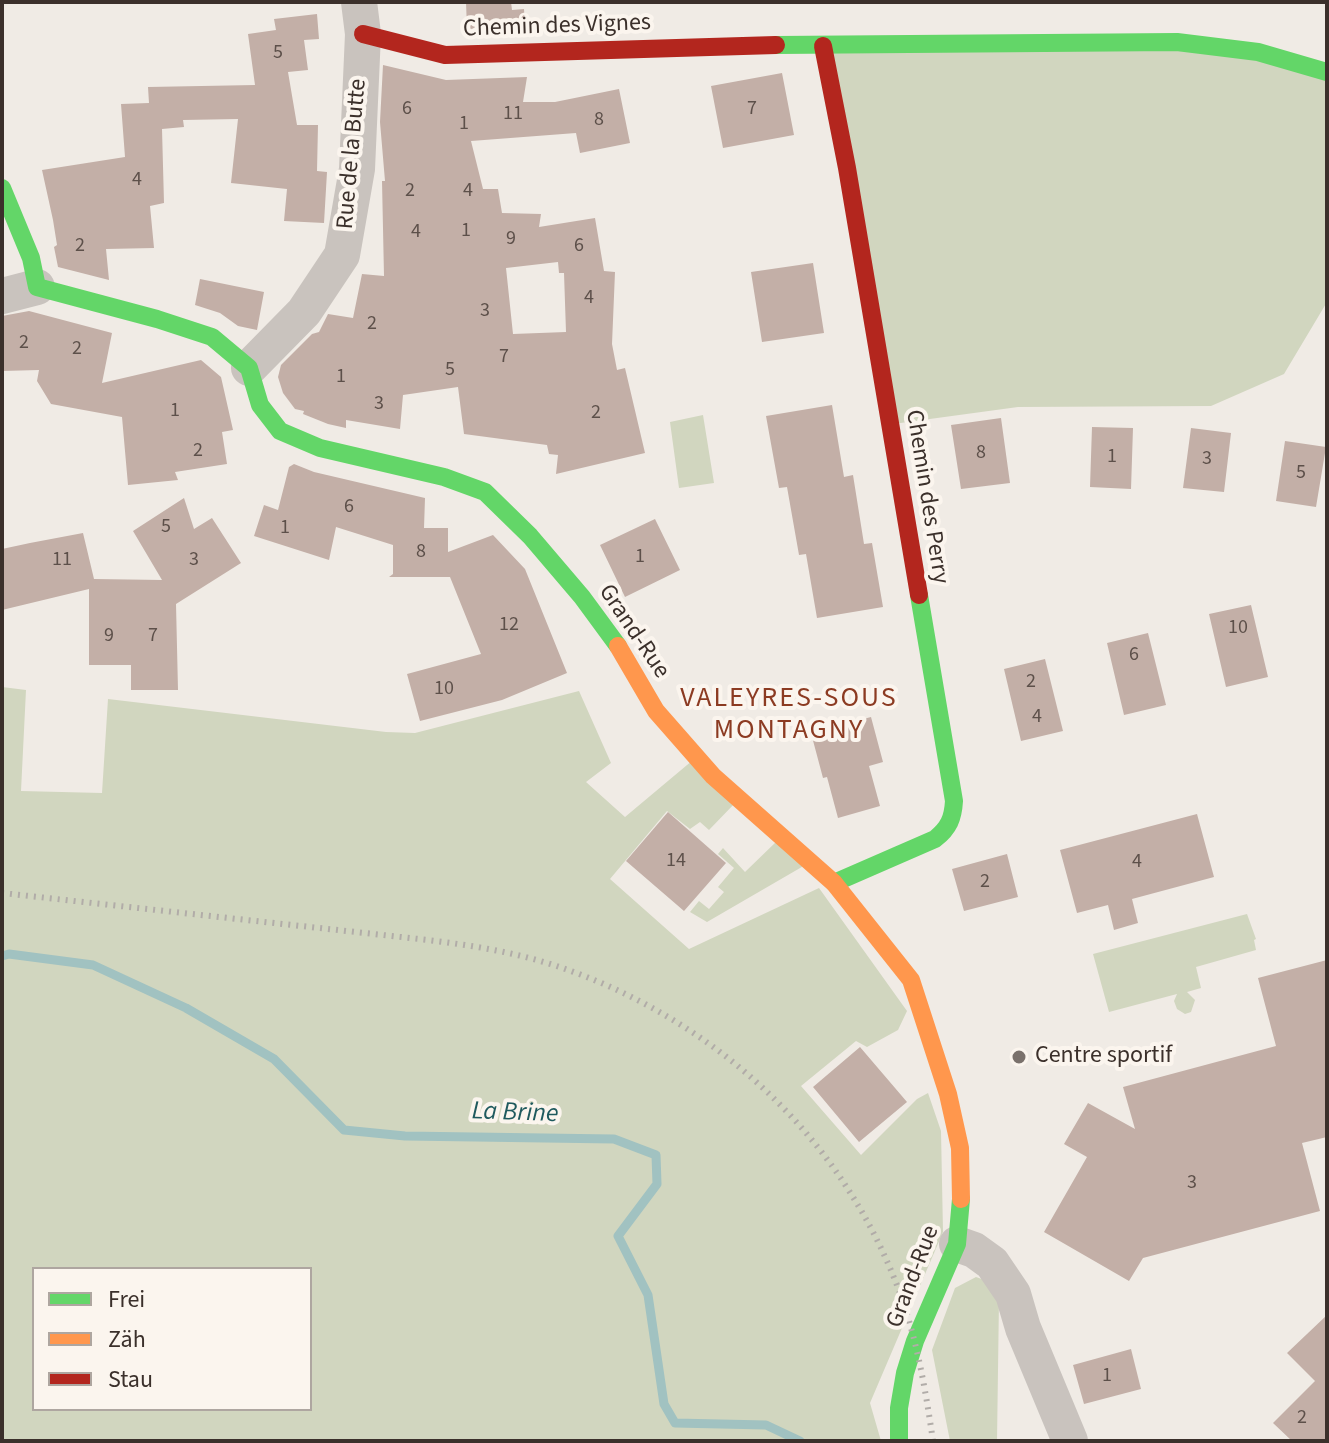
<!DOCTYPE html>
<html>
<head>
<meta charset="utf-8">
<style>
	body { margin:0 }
	#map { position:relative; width:1329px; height:1443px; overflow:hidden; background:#f0ebe5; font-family:"Source Sans 3",sans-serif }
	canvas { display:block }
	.frame { position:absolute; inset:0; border:4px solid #3b302b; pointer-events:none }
	.legend { position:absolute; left:32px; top:1267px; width:280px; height:144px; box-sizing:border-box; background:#fbf5ee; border:2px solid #aea6a0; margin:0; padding:10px 14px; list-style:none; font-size:24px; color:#3b302b }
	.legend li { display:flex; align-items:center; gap:16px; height:40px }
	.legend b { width:40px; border:2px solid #aea6a0 }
</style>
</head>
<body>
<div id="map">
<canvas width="1329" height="1443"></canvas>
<div class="frame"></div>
<ul class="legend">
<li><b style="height:10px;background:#63d668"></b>Frei</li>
<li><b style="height:10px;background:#ff974d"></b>Zäh</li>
<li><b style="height:10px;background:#b3261e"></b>Stau</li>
</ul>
</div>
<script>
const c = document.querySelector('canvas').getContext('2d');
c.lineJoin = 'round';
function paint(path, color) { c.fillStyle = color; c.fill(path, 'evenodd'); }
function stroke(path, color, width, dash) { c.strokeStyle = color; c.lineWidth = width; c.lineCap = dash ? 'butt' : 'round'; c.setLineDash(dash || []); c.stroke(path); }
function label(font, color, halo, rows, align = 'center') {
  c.font = font + ' "Source Sans 3",sans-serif'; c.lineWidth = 8; c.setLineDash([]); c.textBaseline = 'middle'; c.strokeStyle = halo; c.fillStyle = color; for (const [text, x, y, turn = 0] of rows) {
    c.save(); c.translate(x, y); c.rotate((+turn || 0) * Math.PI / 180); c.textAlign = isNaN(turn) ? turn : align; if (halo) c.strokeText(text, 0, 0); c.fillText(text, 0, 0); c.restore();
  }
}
paint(new Path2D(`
	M1177,44L1327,73V302L1284,374L1211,406L1018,407L893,424L825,47Z
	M703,415L714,483L679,488L670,422Z
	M2,687L26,690L21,791L102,793L108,699L386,732L415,733L579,691L611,763L586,782L625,817L693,760L737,801L709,830L700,822L690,829L667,811L610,879L689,949L819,888L907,1011L898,1030L867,1047L856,1041L801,1086L861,1155L917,1099L928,1093L941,1131L943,1232L870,1403L881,1441H2ZM34,1269H310V1409H34Z
	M778,840L807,864L707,922L690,912L699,901L709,909L724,892L718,887L734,868L718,854L723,848L745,872Z
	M1247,914L1256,939L1254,940L1256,950L1196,967L1201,988L1187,992L1195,1000L1191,1012L1185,1014L1177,1009L1174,1001L1177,994L1109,1012L1093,954Z
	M976,1277L993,1283L999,1299L997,1441H950L932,1350L955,1288Z`), '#d1d6bf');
stroke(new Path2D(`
	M2,956L9,954L93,965L186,1008L274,1059L344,1130L405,1136L614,1139L656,1155L657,1184L618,1236L648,1295L664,1404L675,1423L766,1425L800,1441`), '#a1c2c1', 9);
paint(new Path2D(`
	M466,2H511L512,10L524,9L525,27L467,29Z
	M317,14L319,39L304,40L308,70L288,72L297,125H318L317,171L327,172L324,223L284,221L287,189L231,183L238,119L183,120L184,127L162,129L164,203L150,206L154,248L106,249L109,280L58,267L54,247L57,245L53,220L42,170L125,157L121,104L149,103L148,87L255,85L248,34L276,30L274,19Z
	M383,65L446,80L527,77L523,102H555L619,89L630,143L580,153L576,133L471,141L483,189H498L502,213L541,214L539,227L595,218L604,271L615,272L612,344L617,370L625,368L645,453L556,474L558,455L549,454L547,445L464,434L458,387L403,395L400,429L346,420V428L328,424L303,414L304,411L295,409L283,393L278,377L281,365L312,334L319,332L328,314L353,318L362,274L384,276L382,181H385L380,122ZM558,262L559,273H564L566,332L513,334L506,268Z
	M782,73L794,135L723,148L711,86Z
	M813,263L824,333L762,342L751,272Z
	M200,279L264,292L257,330L238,326L220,313L195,305Z
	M29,311L112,333L102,383L201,360L221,377L233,430L222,432L227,464L175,472L178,480L128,485L122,417L51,404L37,381L39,370L2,371V316Z
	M832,405L844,477L853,475L864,544L872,543L883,607L817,618L806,554L799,555L787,487L779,488L766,416Z
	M1001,418L1010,483L961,489L951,425Z
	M1092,427L1133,428L1131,489L1090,487Z
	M1191,428L1231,433L1224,492L1183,488Z
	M1285,441L1326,447L1316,507L1276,501Z
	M294,464L314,472L425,498L424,528H448V552L493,535L525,569L567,673L502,700L420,721L407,674L481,654L450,577H389L393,574V545L336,527L329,560L254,536L264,505L278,510L289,467Z
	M184,498L194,529L212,518L241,563L176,604L178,690H131V665H89V589L2,610V549L30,543L83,533L94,579L162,580L133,531Z
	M655,519L680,570L625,597L600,545Z
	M1251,605L1268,677L1226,687L1209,614Z
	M1148,633L1166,705L1124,715L1107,643Z
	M1045,659L1063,731L1021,741L1004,669Z
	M871,717L883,762L869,766L880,806L838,818L827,777L823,778L811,733Z
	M668,812L726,863L684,911L626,861Z
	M1197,814L1214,877L1132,899L1138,923L1114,930L1108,905L1077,913L1060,850Z
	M1007,854L1018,897L964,911L952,869Z
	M1327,960V1137L1302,1143L1320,1211L1143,1258L1129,1281L1044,1232L1087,1157L1064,1144L1088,1103L1135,1129L1123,1087L1276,1046L1258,978Z
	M860,1047L907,1102L859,1142L813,1087Z
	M1327,1315V1441H1292L1273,1423L1315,1381L1287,1353Z
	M1131,1349L1141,1389L1084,1404L1073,1365Z`), '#c3afa7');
stroke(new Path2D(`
	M2,296L37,287
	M249,368L304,312L342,255L357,169L363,34L359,2
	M957,1244L974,1250L992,1263L1013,1294L1023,1328L1070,1441`), '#c9c3be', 36);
stroke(new Path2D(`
	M776,45L1177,42L1258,52L1327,72
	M2,188L31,258L37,287L157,319L212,337L249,368L260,405L280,431L320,448L444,477L485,492L530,536L582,597L618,646
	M834,883L935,839C949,828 953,818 954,801L919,595
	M899,1441V1408L905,1373L915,1341L957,1244L961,1199`), '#63d668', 18);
stroke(new Path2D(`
	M618,646L656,711L713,776L834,883L911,980L948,1094L960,1148L961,1199`), '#ff974d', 18);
stroke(new Path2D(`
	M363,34L445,55L776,45
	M823,46L847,168L919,595`), '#b3261e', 18);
stroke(new Path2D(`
	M2,893L428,940C477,946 525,954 571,971C723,1026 848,1145 902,1299C918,1345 926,1393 933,1441`), '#b1aca8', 6, [2, 6]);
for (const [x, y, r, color] of [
	[1019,1057,8,"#7a716c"]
]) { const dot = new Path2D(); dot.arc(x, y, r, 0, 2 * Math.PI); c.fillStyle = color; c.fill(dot); stroke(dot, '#fbf5ee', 3); }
label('20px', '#5d504a', null, [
	["5",278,54],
	["6",407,110],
	["7",752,110],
	["11",513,115],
	["8",599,121],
	["1",464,125],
	["4",137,181],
	["2",410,192],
	["4",468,192],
	["1",466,232],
	["4",416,233],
	["9",511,240],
	["2",80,247],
	["6",579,247],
	["4",589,299],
	["3",485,312],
	["2",372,325],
	["2",24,344],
	["2",77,350],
	["7",504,358],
	["5",450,371],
	["1",341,378],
	["3",379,405],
	["1",175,412],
	["2",596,414],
	["2",198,452],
	["8",981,454],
	["1",1112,458],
	["3",1207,460],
	["5",1301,474],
	["6",349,508],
	["5",166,528],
	["1",285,529],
	["8",421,553],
	["1",640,558],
	["11",62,561],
	["3",194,561],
	["12",509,626],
	["10",1238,629],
	["9",109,637],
	["7",153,637],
	["6",1134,656],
	["2",1031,683],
	["10",444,690],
	["4",1037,718],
	["14",676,862],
	["4",1137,863],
	["2",985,883],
	["3",1192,1184],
	["1",1107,1377],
	["2",1302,1419]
]);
label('24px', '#3b302b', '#fbf5ee', [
	["Chemin des Vignes",557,27,-2],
	["Rue de la Butte",353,154,-85],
	["Chemin des Perry",926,497,81],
	["Grand-Rue",633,632,56],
	["Grand-Rue",914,1277,-69]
]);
label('24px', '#3b302b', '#fbf5ee', [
	["Centre sportif",1035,1057]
], 'left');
label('italic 26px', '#1f5a5e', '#fbf5ee', [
	["La Brine",515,1114,2]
]);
c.letterSpacing = '2px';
label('28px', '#8c3b22', '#fbf5ee', [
	["VALEYRES-SOUS",789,700],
	["MONTAGNY",789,732]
]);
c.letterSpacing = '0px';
</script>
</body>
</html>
